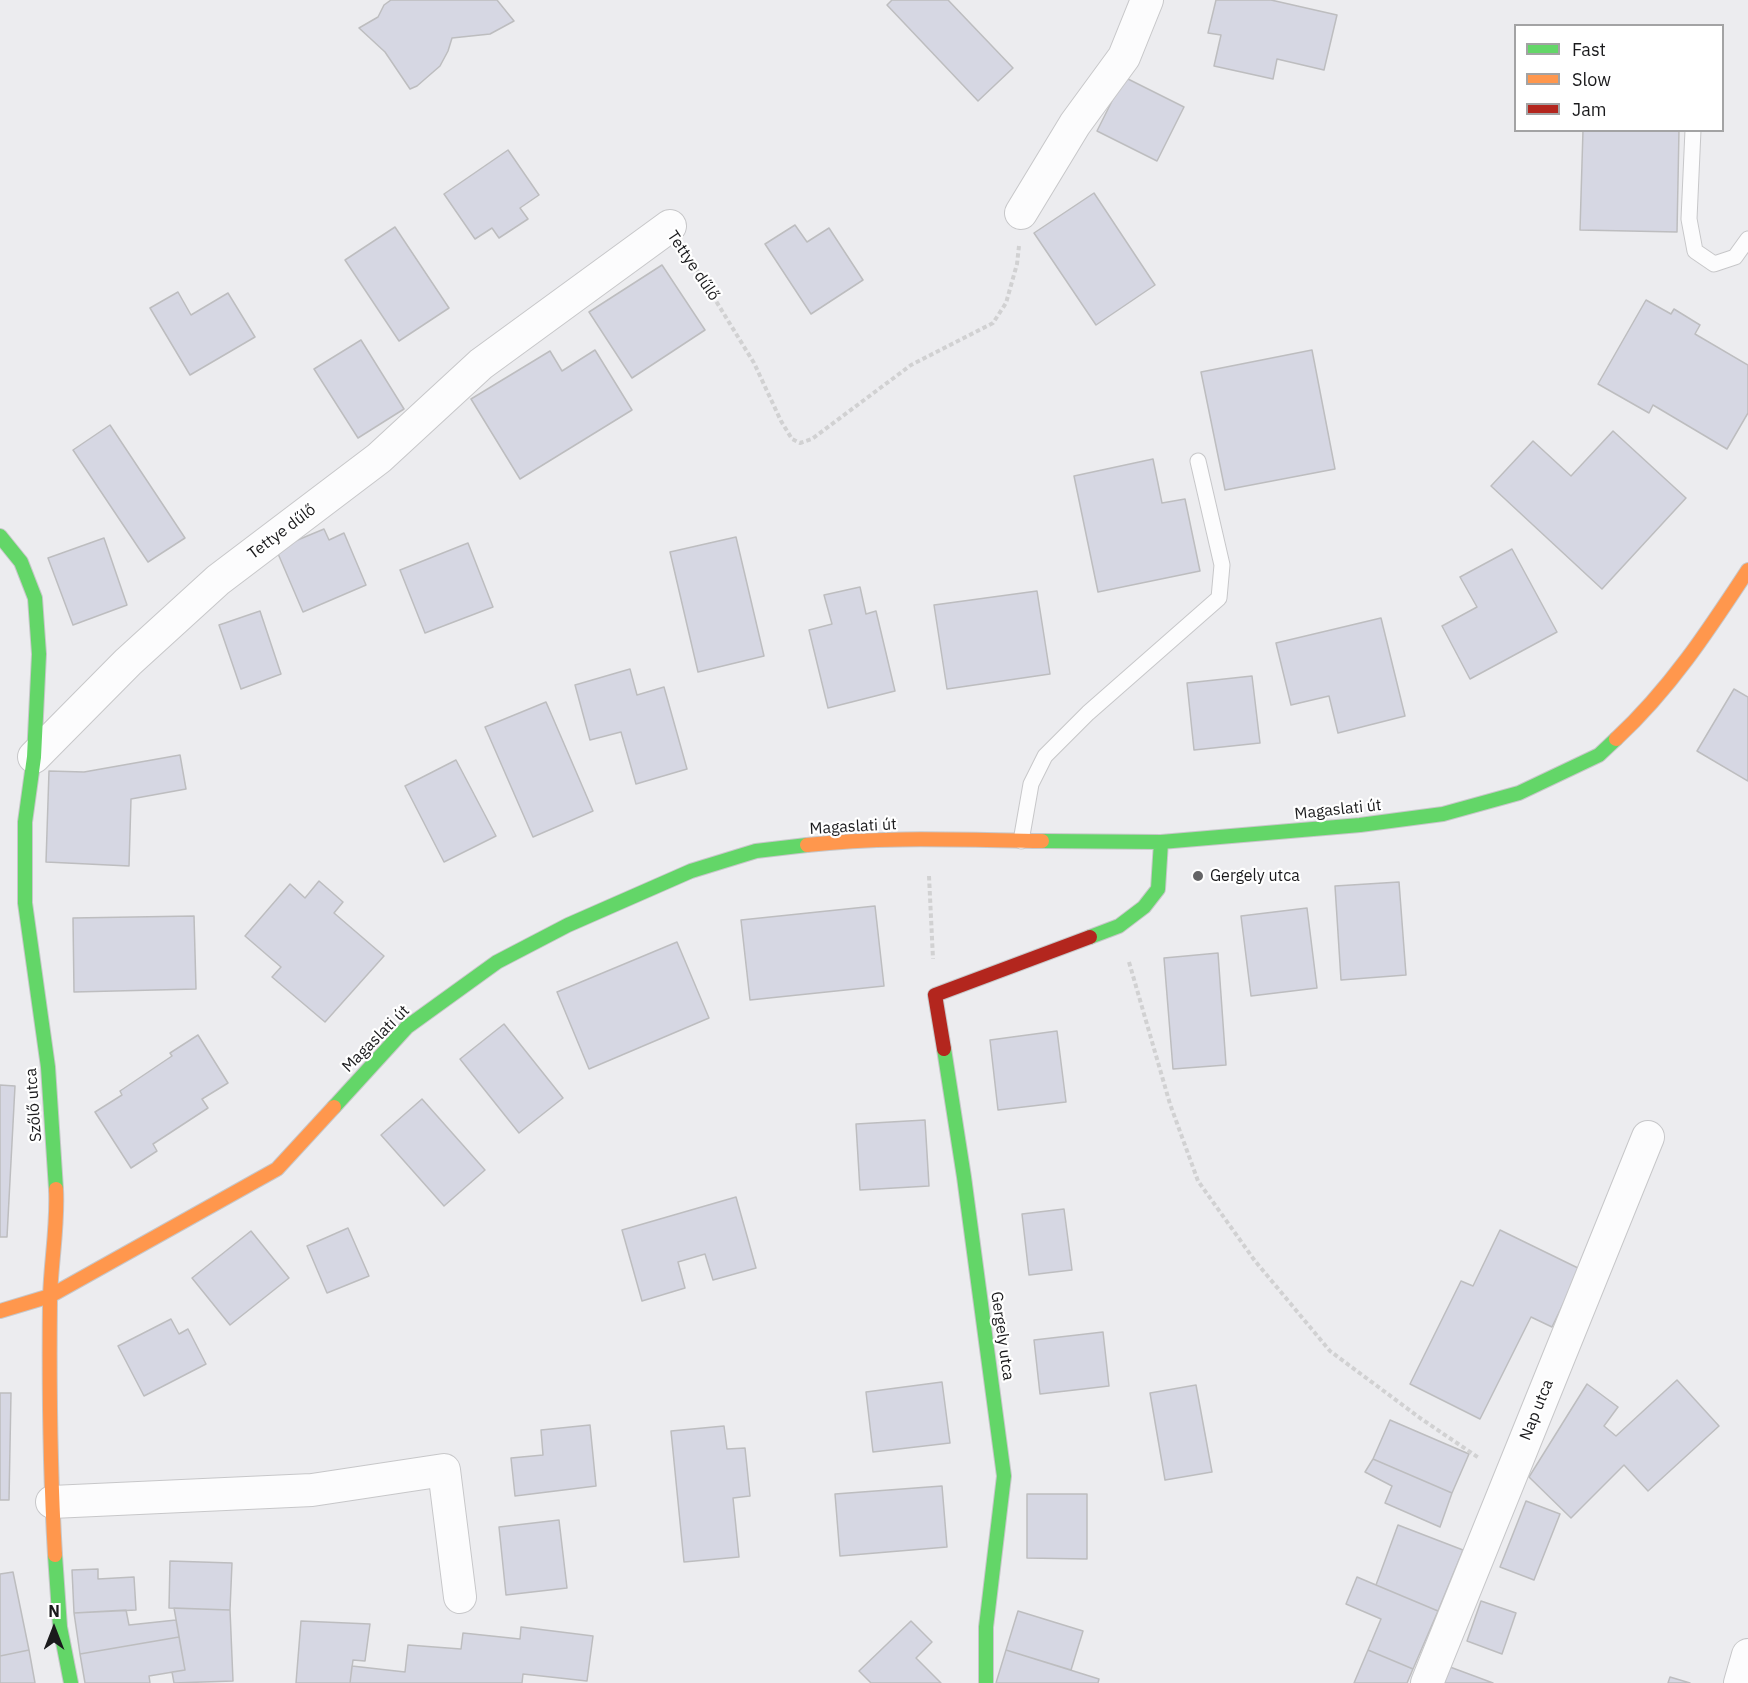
<!DOCTYPE html>
<html>
<head>
<meta charset="utf-8">
<style>
	body { margin:0 }
	#map { position:relative; width:1748px; height:1683px; overflow:hidden; background:#ececef; font-family:"IBM Plex Sans",sans-serif }
	canvas { display:block }
	.legend { position:absolute; left:1514px; top:24px; width:210px; height:108px; box-sizing:border-box; background:#fff; border:2px solid #a3a3a4; margin:0; padding:8px 10px; list-style:none; font-size:18px; color:#1a1a1c }
	.legend li { display:flex; align-items:center; gap:12px; height:30px }
	.legend b { width:30px; border:2px solid #a3a3a4 }
	.north { position:absolute; left:24px; top:1599px; width:60px; height:60px; -webkit-text-stroke:4px #fff; paint-order:stroke; rotate:0deg; font-size:16px; font-weight:700; line-height:24px; text-align:center; color:#1a1a1c }
	.north::after { content:''; display:block; margin:auto; width:21px; height:27px; background:#1a1a1c; clip-path:polygon(50% 0,100% 100%,50% 72%,0 100%) }
</style>
</head>
<body>
<div id="map">
<canvas width="1748" height="1683"></canvas>
<ul class="legend">
<li><b style="height:8px;background:#63d668"></b>Fast</li>
<li><b style="height:8px;background:#ff974d"></b>Slow</li>
<li><b style="height:8px;background:#b3261e"></b>Jam</li>
</ul>
<div class="north">N</div>
</div>
<script>
const c = document.querySelector('canvas').getContext('2d');
c.lineJoin = 'round';
function paint(path, color) { c.fillStyle = color; c.fill(path, 'evenodd'); }
function stroke(path, color, width, dash) { c.strokeStyle = color; c.lineWidth = width; c.lineCap = dash ? 'butt' : 'round'; c.setLineDash(dash || []); c.stroke(path); }
function label(font, color, halo, rows, align = 'center') {
  c.font = font + ' "IBM Plex Sans",sans-serif'; c.lineWidth = 4.5; c.setLineDash([]); c.textBaseline = 'middle'; c.strokeStyle = halo; c.fillStyle = color; for (const [text, x, y, turn = 0] of rows) {
    c.save(); c.translate(x, y); c.rotate((+turn || 0) * Math.PI / 180); c.textAlign = isNaN(turn) ? turn : align; if (halo) c.strokeText(text, 0, 0); c.fillText(text, 0, 0); c.restore();
  }
}
const building = new Path2D(`
	M391,0H497L514,21L490,34L452,38L448,51L440,66L417,86L410,89L385,52L359,28L378,17L384,5Z
	M892,0H948L1013,68L978,101L887,5Z
	M1216,0H1271L1337,15L1324,70L1277,59L1273,79L1214,66L1221,35L1208,33Z
	M1124,77L1184,107L1157,161L1097,131Z
	M1583,130H1679L1677,232L1580,230Z
	M508,150L539,195L520,208L528,219L499,238L492,228L475,239L444,194Z
	M1094,193L1155,285L1096,325L1034,233Z
	M795,225L807,242L829,228L863,280L811,314L765,244Z
	M395,227L449,308L399,341L345,260Z
	M662,265L705,330L632,378L589,312Z
	M178,292L191,315L228,293L255,337L190,375L150,308Z
	M1646,300L1671,314L1674,309L1700,325L1695,334L1748,365V413L1727,449L1653,405L1649,413L1598,384Z
	M361,340L404,409L358,438L314,369Z
	M595,350L632,410L520,479L471,399L550,351L562,371Z
	M1312,350L1335,469L1225,490L1201,372Z
	M110,425L185,538L148,562L73,450Z
	M1613,431L1686,498L1602,589L1491,486L1533,441L1571,476Z
	M1153,459L1162,503L1185,499L1200,571L1098,592L1074,476Z
	M324,529L329,540L344,533L366,585L303,612L276,549Z
	M736,537L764,656L698,672L670,552Z
	M104,538L127,605L73,625L48,558Z
	M468,543L493,607L425,633L400,570Z
	M1512,549L1557,632L1470,679L1442,626L1477,607L1460,577Z
	M860,587L866,614L876,611L895,691L828,708L809,630L832,624L824,595Z
	M1037,591L1050,674L947,689L934,605Z
	M260,611L281,674L241,689L219,625Z
	M1381,618L1405,716L1338,733L1329,696L1291,705L1276,643Z
	M630,669L637,695L664,687L687,769L636,784L621,732L590,740L575,685Z
	M1252,676L1260,743L1194,750L1187,683Z
	M1734,689L1748,697V781L1697,751Z
	M546,702L593,811L533,837L485,727Z
	M180,755L186,789L131,799L129,866L46,862L49,771L84,772Z
	M456,760L496,836L444,862L405,786Z
	M319,881L343,902L334,913L384,956L325,1022L272,977L281,967L245,936L290,884L305,898Z
	M1399,882L1406,975L1341,980L1335,886Z
	M875,906L884,986L750,1000L741,920Z
	M1307,908L1317,988L1251,996L1241,916Z
	M194,916L196,989L74,992L73,918Z
	M677,942L709,1018L589,1069L557,992Z
	M1218,953L1226,1065L1173,1069L1164,958Z
	M504,1024L563,1098L519,1133L460,1059Z
	M1057,1031L1066,1102L998,1110L990,1040Z
	M198,1035L228,1083L202,1099L208,1108L153,1144L157,1151L131,1168L95,1112L122,1095L120,1091L172,1056L170,1053Z
	M0,1085L15,1086L7,1237H0Z
	M422,1099L485,1170L444,1206L381,1135Z
	M925,1120L929,1186L860,1190L856,1124Z
	M736,1197L756,1268L713,1280L705,1254L678,1262L685,1288L642,1301L622,1230Z
	M1064,1209L1072,1270L1029,1275L1022,1214Z
	M348,1228L369,1276L327,1293L307,1246Z
	M1500,1230L1580,1269L1552,1327L1531,1317L1480,1419L1410,1384L1461,1281L1473,1286Z
	M251,1231L289,1278L230,1325L192,1278Z
	M171,1319L179,1334L188,1329L206,1364L144,1396L118,1346Z
	M1103,1332L1109,1386L1040,1394L1034,1340Z
	M1677,1380L1719,1426L1648,1491L1624,1465L1571,1518L1529,1477L1587,1384L1618,1407L1604,1426L1616,1436Z
	M942,1382L950,1443L873,1452L866,1392Z
	M1196,1385L1212,1472L1165,1480L1150,1393Z
	M0,1393H11L9,1500H0Z
	M1390,1420L1469,1454L1452,1493L1373,1459Z
	M590,1425L596,1486L515,1496L511,1458L543,1455L541,1430Z
	M724,1426L727,1449L745,1448L750,1496L733,1498L739,1557L684,1562L671,1431Z
	M1373,1459L1452,1493L1440,1527L1385,1503L1392,1486L1365,1472Z
	M942,1486L947,1547L840,1556L835,1494Z
	M1027,1494H1087V1559L1027,1558Z
	M1526,1501L1560,1514L1534,1580L1500,1567Z
	M559,1520L567,1588L506,1595L499,1527Z
	M1398,1525L1463,1550L1438,1611L1376,1585Z
	M170,1561L232,1563L230,1610L169,1608Z
	M98,1569V1579L134,1577L136,1610L74,1613L72,1570Z
	M13,1572L29,1650L0,1656V1574Z
	M1357,1577L1438,1611L1413,1669L1368,1650L1381,1619L1346,1604Z
	M1481,1601L1516,1613L1502,1654L1467,1641Z
	M174,1608L230,1610L233,1681L174,1683L172,1672L185,1670Z
	M126,1610L129,1625L176,1620L179,1637L80,1654L74,1613Z
	M1018,1611L1083,1631L1071,1670L1006,1650Z
	M301,1621L370,1624L365,1661L353,1660L350,1683H296Z
	M911,1621L932,1642L916,1658L941,1683H871L859,1671Z
	M521,1627L593,1636L587,1681L523,1674L522,1683H350L352,1666L405,1672L408,1645L461,1649L463,1633L520,1639Z
	M179,1637L185,1670L149,1676L150,1683H85L80,1654Z
	M29,1650L35,1683H0V1656Z
	M1006,1650L1099,1679L1098,1683H996Z
	M1368,1650L1413,1669L1407,1683H1354Z
	M1450,1667L1493,1683H1444Z
	M1670,1677L1690,1683H1668Z`);
paint(building, '#d6d7e3');
stroke(building, '#bdbdbf', 1.5);
const lane = new Path2D(`
	M1693,130L1689,219L1695,251L1714,264L1735,257L1748,239
	M1021,841L1031,784L1045,756L1088,713L1219,598L1222,565L1198,461`);
const street = new Path2D(`
	M1021,213L1075,124L1124,57L1147,0
	M34,757L128,662L218,580L379,458L481,364L670,226
	M52,1502L312,1490L444,1470L460,1597
	M1427,1683L1648,1137
	M1740,1683L1748,1655`);
const fast = new Path2D(`
	M0,536L21,562L35,598L39,654L34,757L25,822V903L48,1067L56,1189
	M1042,841L1161,842L1360,825L1443,814L1519,793L1599,755L1616,739
	M1090,937L1119,926L1144,907L1158,889L1161,842
	M944,1049L964,1177L1004,1476L986,1627V1683
	M334,1107L407,1027L497,962L568,925L691,871L756,851L807,845
	M55,1555L60,1627L71,1683`);
const slow = new Path2D(`
	M1616,739C1670,689 1708,631 1748,570
	M807,845C885,836 964,840 1042,841
	M0,1311L50,1296L277,1169L334,1107
	M55,1555C50,1470 49,1384 50,1298C51,1261 58,1225 56,1189`);
const jam = new Path2D(`
	M944,1049L935,995L1090,937`);
stroke(lane, '#c7c7c9', 17);
stroke(street, '#c7c7c9', 34);
stroke(fast, '#c7c7c9', 16);
stroke(slow, '#c7c7c9', 16);
stroke(jam, '#c7c7c9', 16);
stroke(new Path2D(`
	M689,257L754,363L781,421L792,439L800,443L812,439L911,365L993,323L1006,303L1017,264L1019,246
	M929,876L933,959
	M1129,962L1170,1104L1198,1181L1255,1261L1330,1351L1420,1418L1479,1458`), '#d1d1d2', 4, [4.5, 3]);
stroke(lane, '#fcfcfd', 15);
stroke(street, '#fcfcfd', 32);
stroke(fast, '#63d668', 14);
stroke(slow, '#ff974d', 14);
stroke(jam, '#b3261e', 14);
for (const [x, y, r, color] of [
	[1198,876,6,"#646466"]
]) { const dot = new Path2D(); dot.arc(x, y, r, 0, 2 * Math.PI); c.fillStyle = color; c.fill(dot); stroke(dot, '#fff', 2); }
label('16px', '#1a1a1c', '#fff', [
	["Tettye dűlő",693,266,56],
	["Tettye dűlő",282,532,-37],
	["Magaslati út",1338,810,-6],
	["Magaslati út",853,827,-3],
	["Magaslati út",376,1039,-45],
	["Szőlő utca",34,1105,-94],
	["Gergely utca",1002,1336,82],
	["Nap utca",1537,1410,-68]
]);
label('16px', '#1a1a1c', '#fff', [
	["Gergely utca",1210,876]
], 'left');
</script>
</body>
</html>
